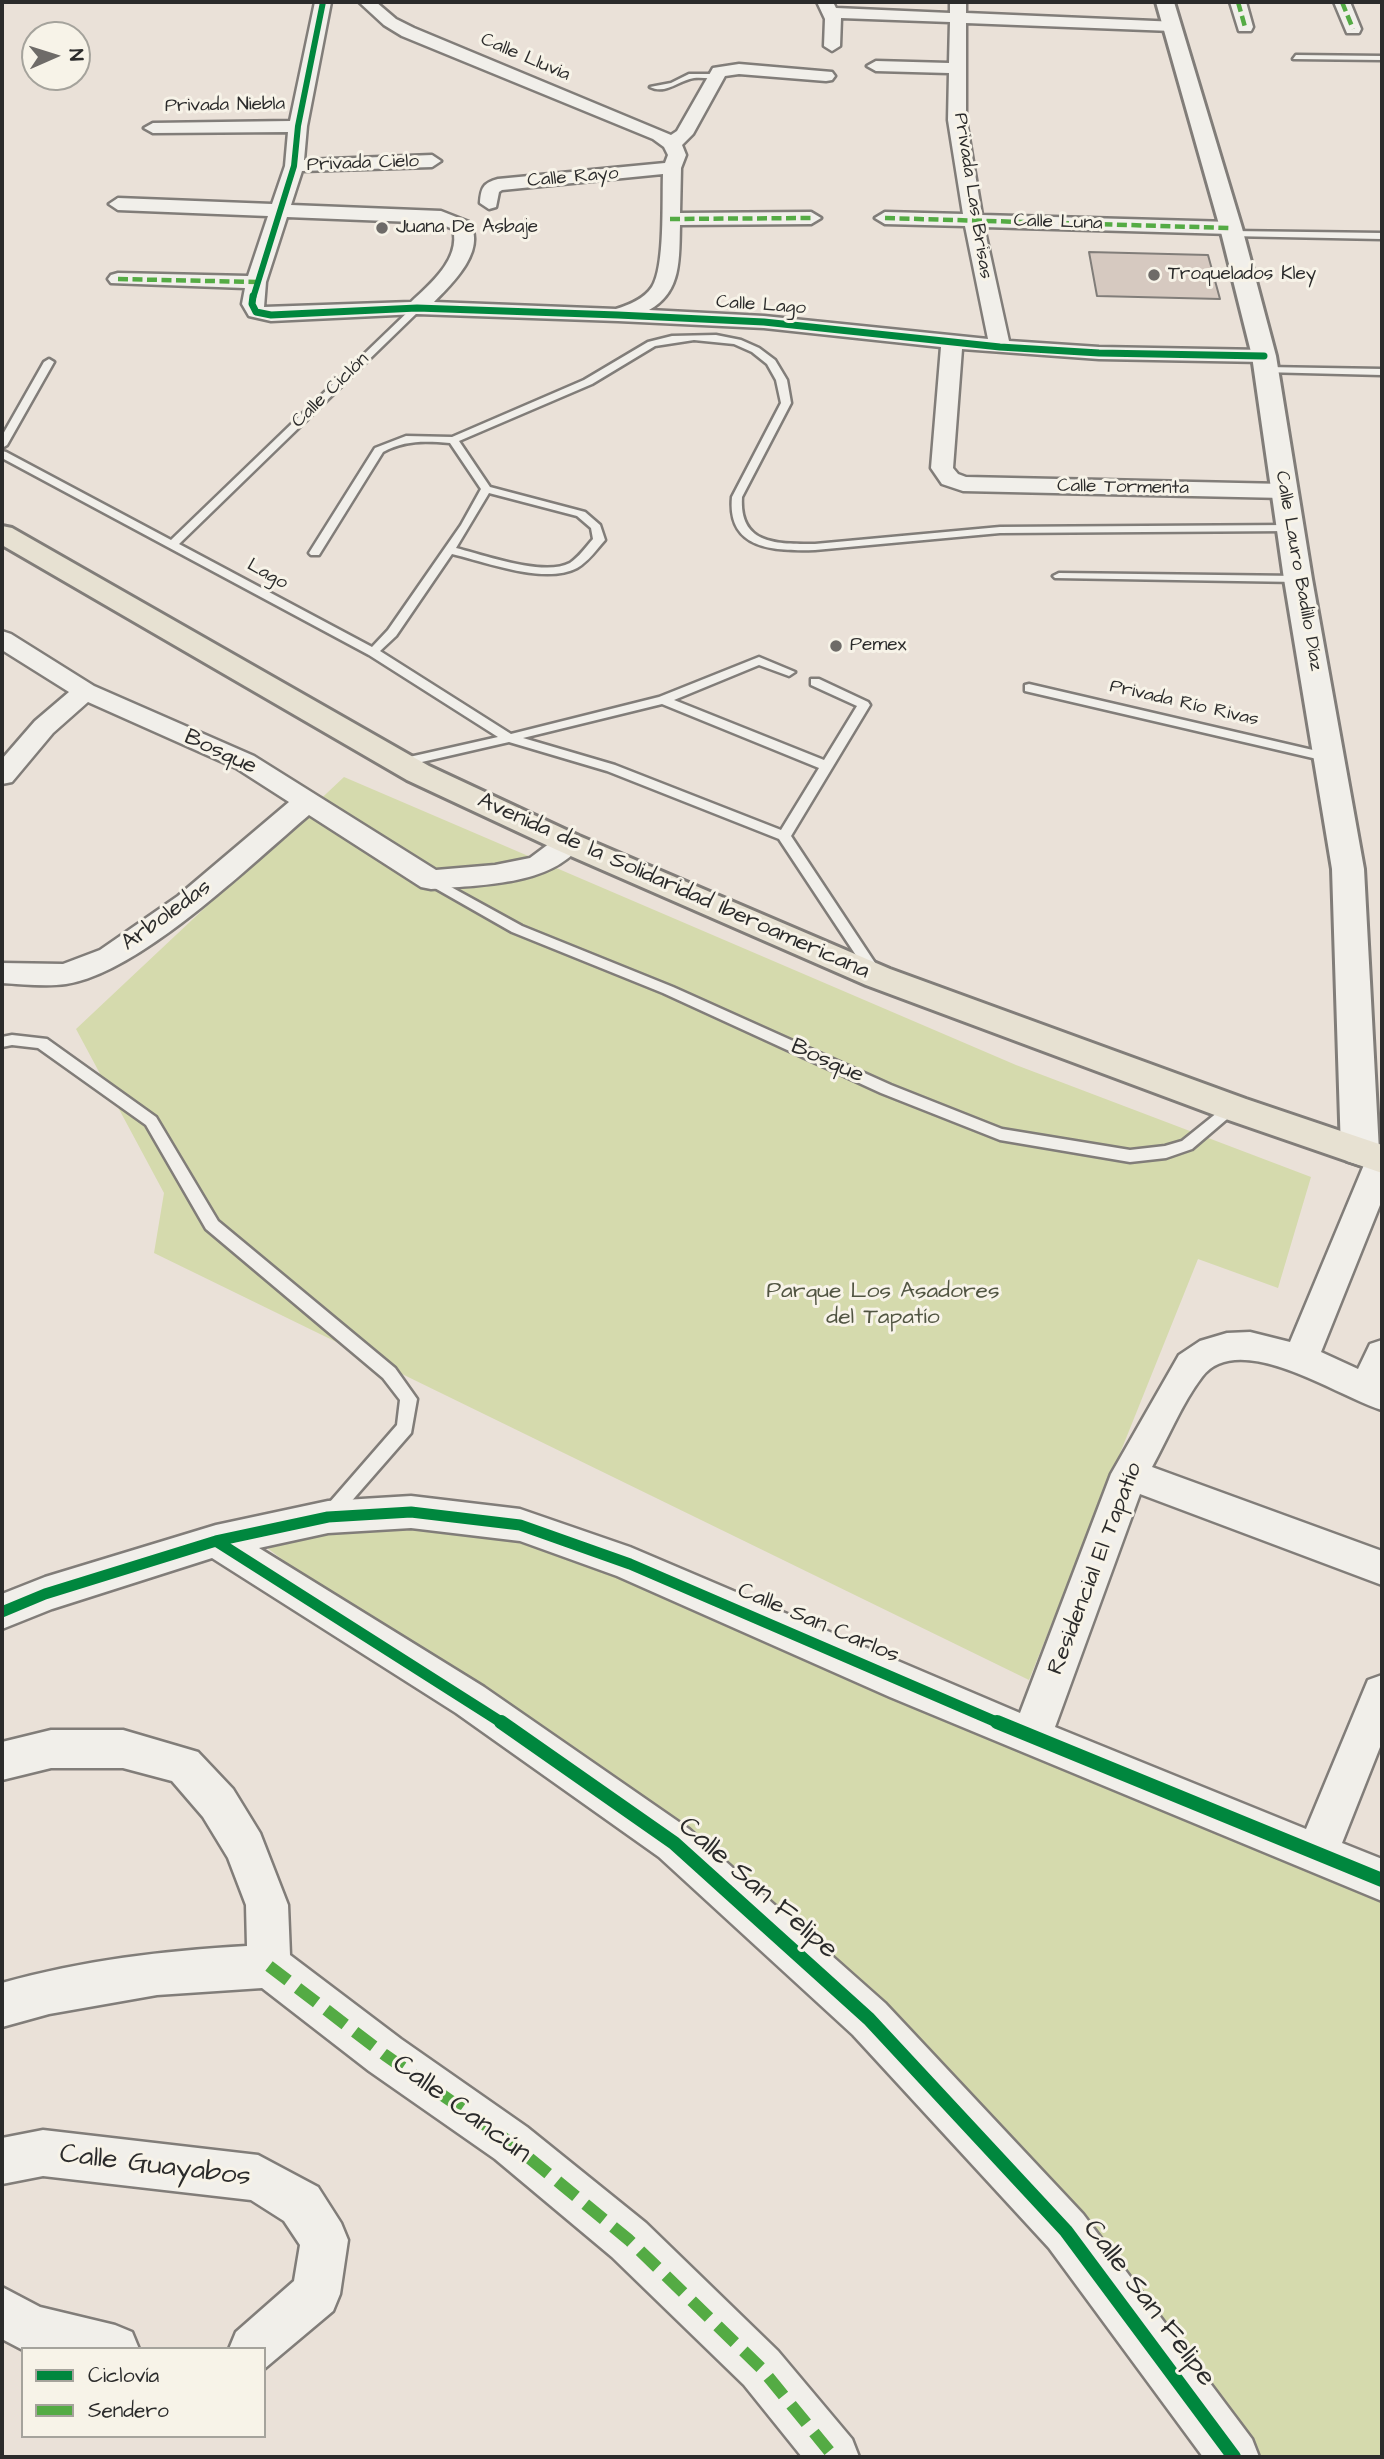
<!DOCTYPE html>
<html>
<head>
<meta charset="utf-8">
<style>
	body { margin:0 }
	#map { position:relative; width:1384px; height:2459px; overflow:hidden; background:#eae1d8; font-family:"Architects Daughter",sans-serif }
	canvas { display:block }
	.frame { position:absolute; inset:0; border:4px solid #2b2b2b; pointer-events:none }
	.legend { position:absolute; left:21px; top:2347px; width:245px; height:91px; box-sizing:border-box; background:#f7f3e8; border:2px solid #a5a39c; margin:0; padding:9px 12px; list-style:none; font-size:21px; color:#2b2b2b }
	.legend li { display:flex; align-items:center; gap:14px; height:35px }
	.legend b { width:35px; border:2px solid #a5a39c }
	.north { position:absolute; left:21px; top:21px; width:70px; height:70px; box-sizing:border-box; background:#f7f3e8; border:2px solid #a5a39c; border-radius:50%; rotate:87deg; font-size:19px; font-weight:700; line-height:28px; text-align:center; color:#2b2b2b }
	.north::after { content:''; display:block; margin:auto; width:24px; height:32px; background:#6e6b68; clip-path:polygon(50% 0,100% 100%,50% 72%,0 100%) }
</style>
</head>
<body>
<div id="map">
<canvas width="1384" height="2459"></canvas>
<div class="frame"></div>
<ul class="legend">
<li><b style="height:9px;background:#00873e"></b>Ciclovía</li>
<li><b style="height:9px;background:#54ab44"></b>Sendero</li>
</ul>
<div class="north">N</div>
</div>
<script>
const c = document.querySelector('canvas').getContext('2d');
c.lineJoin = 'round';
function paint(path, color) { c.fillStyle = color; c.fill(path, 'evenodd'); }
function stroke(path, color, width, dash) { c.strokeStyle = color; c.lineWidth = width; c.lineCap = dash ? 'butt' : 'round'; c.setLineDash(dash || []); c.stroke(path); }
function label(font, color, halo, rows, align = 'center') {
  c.font = font + ' "Architects Daughter",sans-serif'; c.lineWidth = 6; c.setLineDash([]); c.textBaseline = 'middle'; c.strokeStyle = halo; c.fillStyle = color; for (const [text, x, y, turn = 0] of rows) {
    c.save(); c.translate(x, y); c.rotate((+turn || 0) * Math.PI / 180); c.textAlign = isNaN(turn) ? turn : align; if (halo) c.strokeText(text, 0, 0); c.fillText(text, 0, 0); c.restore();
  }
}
paint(new Path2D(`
	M344,777L1016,1065L1311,1177L1278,1288L1198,1259L1029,1680L154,1253L164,1193L76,1029Z
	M379,1514L520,1525L1382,1882V2457H1222L1179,2383L914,2067L446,1685L249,1534Z`), '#d5daad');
const building = new Path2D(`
	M1089,252L1208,255L1220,299L1097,296Z`);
paint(building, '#d6c9c0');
stroke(building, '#817d79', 2);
const lane = new Path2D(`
	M1296,55L1382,56V60L1293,59Z
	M689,74H718L722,76C713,80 704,77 694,78C679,80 666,95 650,87L671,83Z
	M1232,231L1382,233V239L1229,236L1227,234Z
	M414,306L422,308L179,544L372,647L388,630L461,525L481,489L450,443C425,441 405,440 383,452L319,555H311L309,553L375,448L406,436L452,437L584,380L648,342L672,336L716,335L741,340L759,348L775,360L787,380L791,403L742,497C739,545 777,544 815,544L1000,527L1290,525L1296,528L1290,531L1000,533L815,550C774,551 727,550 732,497L781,403L776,380L767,364L752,352L734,344L694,340L655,346L592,384L459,441L490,487L585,512L600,525L605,540C597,549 588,562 577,568C545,585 486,562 452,554L396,636L380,651L511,734L659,697L759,657L795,672L789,676L759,665L674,700L824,760L857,706L811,685V679H819L868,702L870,705L791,836L883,975L876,980L871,978L779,839L607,771L509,742L400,767L396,766V760L498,737L369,655L2,458V451L6,452L171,540ZM489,493L577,516L591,528L593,539C586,547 579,557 570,563C544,577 484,555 456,548ZM662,704L819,768L781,830L615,765L523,738Z
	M49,359L54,362L7,445L2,448V436L44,362Z
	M1266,367L1382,369V375L1262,372L1261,370Z
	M1059,573L1298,576L1304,579L1298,582L1055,578L1053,576Z
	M1029,684L1330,754L1336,758L1330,762L1025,691V685Z
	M431,876L522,926L673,987L891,1085L1002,1129L1130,1150L1165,1146L1182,1141L1228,1104H1238L1240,1108L1192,1149L1166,1158L1130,1162L1000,1140L881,1093L663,993L512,932L426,883L424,880L426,877Z
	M12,1035L47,1039L156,1117L218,1221L395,1368L417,1399L411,1433L335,1520L329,1523L323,1520L320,1515L323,1510L397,1425L400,1400L383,1378L206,1229L146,1125L38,1048L12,1045L2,1047V1037Z`);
const street = new Path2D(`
	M315,2H331L307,126L304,160L432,155L441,161L432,167L302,171L291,205L441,211L469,222C487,250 453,283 434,302L616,309C629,305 644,299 652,287C665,267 662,201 663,174L502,190L499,192L496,207L489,209L480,203C481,188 483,183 498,179L665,163L668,155L664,147L653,139L402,36L384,25L359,2H376L396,19L414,28L671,135L677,131L713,68L739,64L832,72L835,76L832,80L826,81L739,74L725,76L693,134L682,145L686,155L681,168L680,213L811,212L821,218L811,224L680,225C679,258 682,292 649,310L764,316L988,339L965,226L885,224L875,218L885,212L963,214L948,120L949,73L876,71L867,66L876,61L949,63L950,22L841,18L840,46L832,51L824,46L825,19L817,2H833L836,8L950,13V2H966V13L1178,22L1180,26L1178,30L1172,31L966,23V120L982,215L1231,222L1241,228L1231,234L984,227L1009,341L1099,347L1264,350L1271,352L1275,356L1271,360L1264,362L1099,359L962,349L953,468L958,474L966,477L1284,484L1292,486L1295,491L1292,496L1284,498L963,491L942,484L931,468L941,347L764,328L618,321L417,314L271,321L249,316L242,304L245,288L111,283L108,279L111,275L118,273L248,276L268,216L118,210L109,204L118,198L272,204L285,166L288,132L153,133L144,128L153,123L290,121ZM287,217L438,223L453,229C461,259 430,284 411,302L264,307L266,282Z
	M1230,2H1246L1253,27L1251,31H1239Z
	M1334,2H1350L1361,29L1359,33H1347Z
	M2,631L11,634L94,686L254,756L436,870L495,865L530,858L558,837L568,834L578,837L582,843C554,886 477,885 431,889L421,887L309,815C251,864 140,973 66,984C46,987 22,984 2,983V963L63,964L100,950L178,896L289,802L236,768L88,702L53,733L12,782L2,784V759L35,721L69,692L2,650Z
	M1382,1148V1200L1321,1352L1358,1369L1370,1344L1382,1340V1410C1340,1398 1239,1328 1202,1377C1182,1403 1168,1438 1152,1467L1382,1551V1585L1140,1494L1055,1727L1306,1829L1368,1680L1382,1675V1742L1342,1843L1382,1859V1901L890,1697L617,1576L520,1541L411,1528L328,1533L259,1548L484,1687L689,1829L885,2003L1083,2214L1252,2439L1259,2457H1203L1049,2248L853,2035L659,1857L456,1713L212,1558L52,1609L2,1629V1594L45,1577L216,1525L328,1501L411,1496L520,1509L630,1547L1020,1713L1111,1474L1179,1355L1200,1341L1227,1333L1250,1332L1290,1342L1366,1160L1371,1152Z
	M51,1730H123L198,1752L233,1789L260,1833L288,1905L290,1955L401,2039L527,2127L646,2223L778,2351L852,2439L859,2457H802L744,2385L612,2257L495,2159L369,2071L262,1988L157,1995L49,2014L2,2027V1983C84,1960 162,1951 247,1946L246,1905L228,1858L203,1817L172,1781L123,1768H51L2,1780V1742Z
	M43,2130L258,2155L318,2187L341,2223L348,2240L340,2294L333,2311L264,2369V2349H229L236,2332L294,2281L300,2245L284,2221L251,2200L43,2176L2,2184V2138Z
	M2,2287L40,2307L115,2325L132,2332L139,2349L23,2350L2,2339Z`);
const secondary = new Path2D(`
	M1156,2H1174L1242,228L1276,356L1312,579L1364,869L1379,1151L1373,1161L1360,1165L1347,1161L1341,1151L1332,869L1284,579L1252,356L1220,228Z`);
const highway = new Path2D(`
	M2,526L12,528L429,766L579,836L890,969L1246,1099L1382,1145V1173L1220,1117L866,985L557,850L407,780L2,545Z`);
stroke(lane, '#817d79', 5);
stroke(street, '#817d79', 5);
stroke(secondary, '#817d79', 6);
stroke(highway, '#817d79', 6);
paint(lane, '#f1efea');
paint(street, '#f1efea');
paint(secondary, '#f1efea');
paint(highway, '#e7e1d2');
stroke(new Path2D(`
	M1238,2L1245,27
	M1342,2L1353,29
	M885,218L1231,228
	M670,219L811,218
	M118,279L256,282`), '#54ab44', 4.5, [10, 4.5]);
stroke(new Path2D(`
	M269,1966L385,2055L511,2143L629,2240L761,2368L834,2457`), '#54ab44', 12, [24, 12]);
stroke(new Path2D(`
	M253,298L294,166L298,126L323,2`), '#00873e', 6);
stroke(new Path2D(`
	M253,296L252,304L256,312L271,315L417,308L618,315L764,322L1000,347L1099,353L1264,356`), '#00873e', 7);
stroke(new Path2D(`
	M216,1541L504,1724
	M2,1612L45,1594L216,1541L328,1517L411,1512L520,1525L630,1564L1001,1724`), '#00873e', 11);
stroke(new Path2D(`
	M501,1722L674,1843L869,2019L1066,2231L1234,2457
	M997,1722L1382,1880`), '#00873e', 14);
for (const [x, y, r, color] of [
	[382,228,7,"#6e6b68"],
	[1154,275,7,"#6e6b68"],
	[836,646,7,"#6e6b68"]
]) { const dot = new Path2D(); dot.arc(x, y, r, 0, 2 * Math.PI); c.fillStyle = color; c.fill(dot); stroke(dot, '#f7f3e8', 2.5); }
label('19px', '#2b2b2b', '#f7f3e8', [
	["Calle Lluvia",525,58,23],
	["Privada Niebla",225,106,-1],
	["Privada Cielo",363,164,-2],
	["Calle Rayo",573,178,-5],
	["Privada Las Brisas",972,196,81],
	["Calle Luna",1058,223,2],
	["Calle Lago",761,306,4],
	["Calle Ciclón",331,391,-44],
	["Calle Tormenta",1123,488,1],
	["Calle Lauro Badillo Díaz",1298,571,80],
	["Lago",267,575,29],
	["Privada Río Rivas",1184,704,13]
]);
label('19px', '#2b2b2b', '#f7f3e8', [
	["Juana De Asbaje",396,228],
	["Troquelados Kley",1168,275],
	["Pemex",850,646]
], 'left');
label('23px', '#2b2b2b', '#f7f3e8', [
	["Bosque",220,753,25],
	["Avenida de la Solidaridad Iberoamericana",673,887,24],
	["Arboledas",167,916,-36],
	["Bosque",827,1062,24],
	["Residencial El Tapatío",1096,1569,-69],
	["Calle San Carlos",818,1624,23]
]);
label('23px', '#515542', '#f7f3e8', [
	["Parque Los Asadores",883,1292],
	["del Tapatío",883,1318]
]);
label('28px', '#2b2b2b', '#f7f3e8', [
	["Calle San Felipe",757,1889,41],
	["Calle Cancún",461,2110,36],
	["Calle Guayabos",155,2167,7],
	["Calle San Felipe",1148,2304,53]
]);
</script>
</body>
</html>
